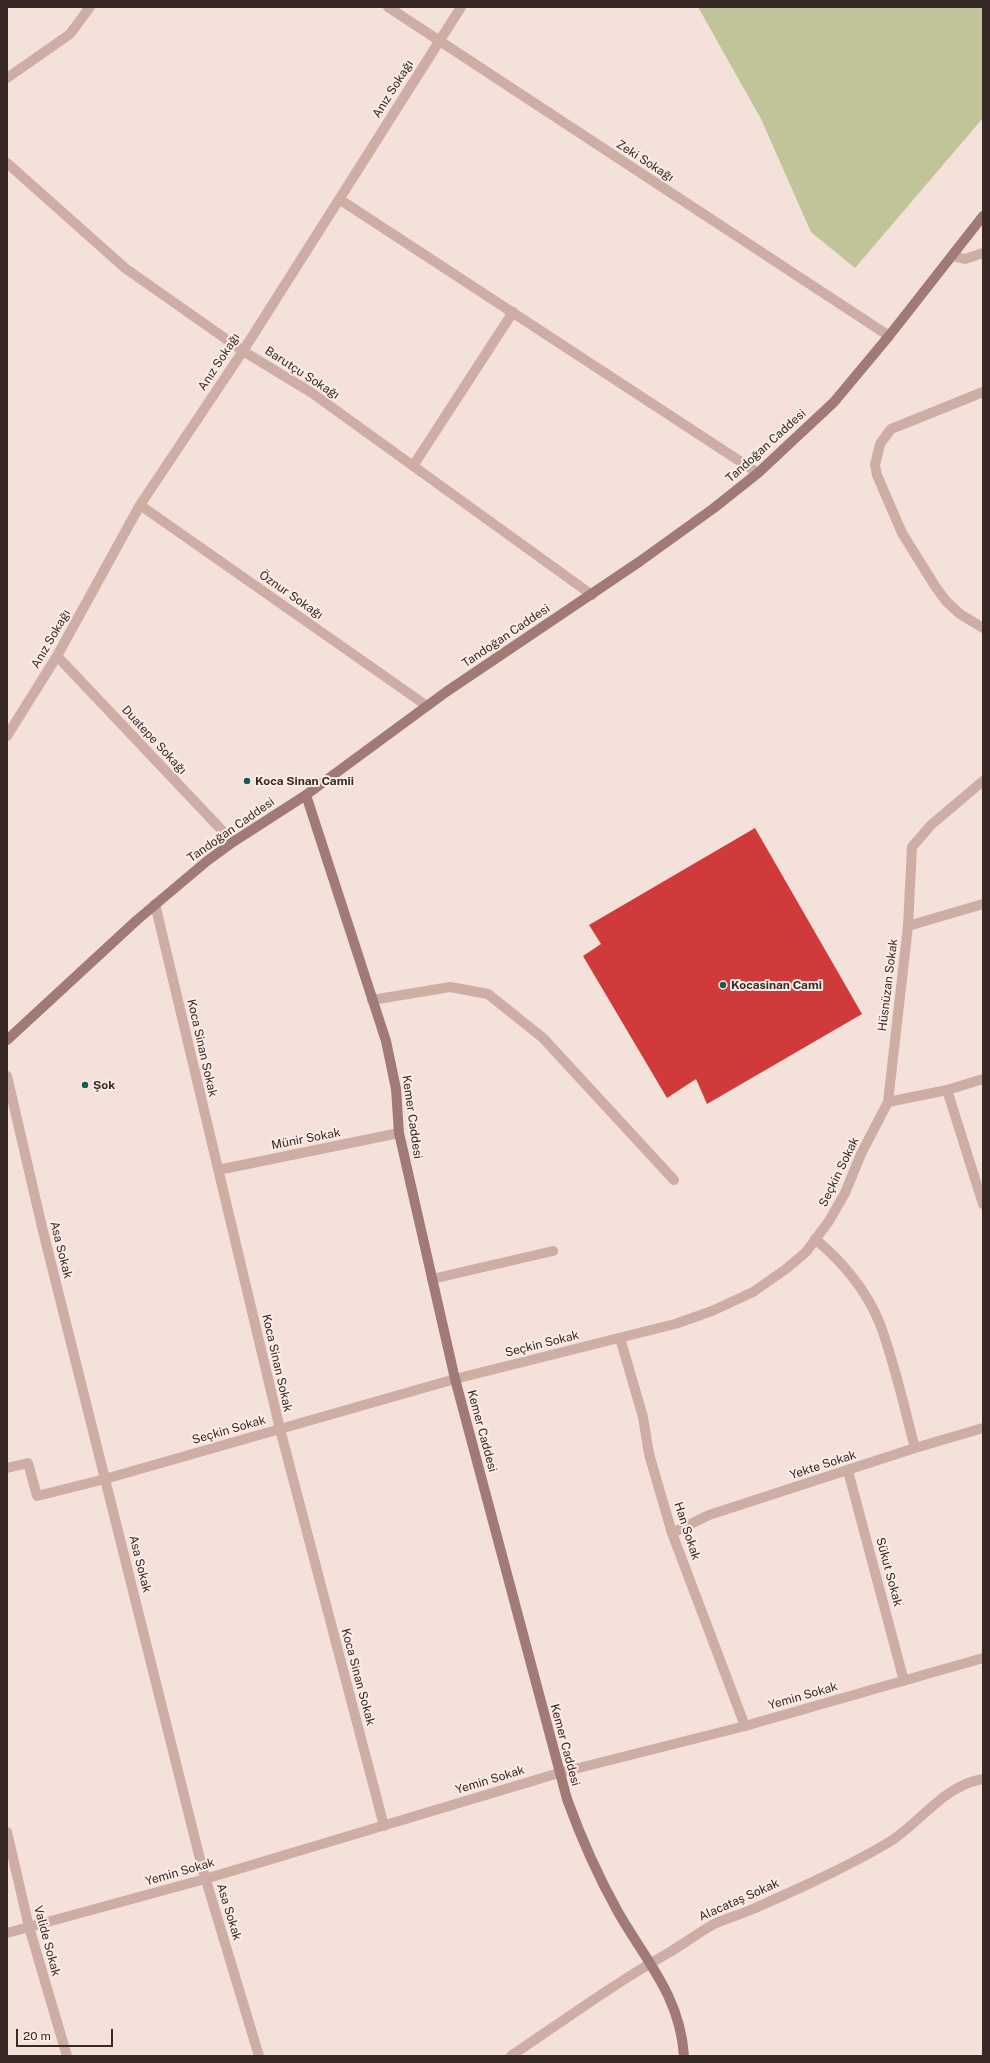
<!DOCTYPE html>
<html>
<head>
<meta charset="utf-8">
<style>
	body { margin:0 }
	#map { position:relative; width:990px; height:2063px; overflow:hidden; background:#f4e1d9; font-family:"Public Sans",sans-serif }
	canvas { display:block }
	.frame { position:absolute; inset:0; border:8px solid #382826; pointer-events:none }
	.scale { position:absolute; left:16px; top:2029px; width:97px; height:18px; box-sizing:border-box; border:2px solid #382826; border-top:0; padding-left:5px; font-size:12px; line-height:14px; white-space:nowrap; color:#382826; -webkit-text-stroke:3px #fbece6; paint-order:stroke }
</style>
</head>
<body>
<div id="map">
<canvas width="990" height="2063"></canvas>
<div class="frame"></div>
<div class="scale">20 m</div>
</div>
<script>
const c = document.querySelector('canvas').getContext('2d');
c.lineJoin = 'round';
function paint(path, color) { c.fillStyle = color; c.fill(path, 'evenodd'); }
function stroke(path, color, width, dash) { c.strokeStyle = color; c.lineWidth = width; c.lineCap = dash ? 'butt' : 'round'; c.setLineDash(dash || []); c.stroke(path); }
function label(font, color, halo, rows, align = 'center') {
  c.font = font + ' "Public Sans",sans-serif'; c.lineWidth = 4; c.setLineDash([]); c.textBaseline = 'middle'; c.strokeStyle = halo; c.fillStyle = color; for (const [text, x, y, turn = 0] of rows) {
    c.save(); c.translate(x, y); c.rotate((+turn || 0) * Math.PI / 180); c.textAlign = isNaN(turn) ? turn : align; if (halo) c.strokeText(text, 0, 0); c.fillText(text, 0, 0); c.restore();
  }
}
paint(new Path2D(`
	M698,7H983V118L855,268L811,232L761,119Z`), '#c1c498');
paint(new Path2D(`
	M755,828L862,1014L707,1104L696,1079L667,1098L583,956L601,944L589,925Z`), '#d13a3b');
stroke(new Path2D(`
	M952,256L965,259L983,253
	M983,392L891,429L880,444L875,465L877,475L902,533L935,586L946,601L960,614L983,628
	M413,466L513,312
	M372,1000L450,987L488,994L543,1038L674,1180
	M432,1279L553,1251`), '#cdada4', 10);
stroke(new Path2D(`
	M388,7L889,336
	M7,78L70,34L90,7
	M7,163L125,268L243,351L312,393L592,595
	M339,199L758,473
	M140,505L427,706
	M57,656L233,842
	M7,736L57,656L140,505L243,351L461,7
	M155,904L280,1429L384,1826
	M908,926L912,847L931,825L983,781
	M7,1076L42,1227L202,1867L259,2056
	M947,1090L983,1204
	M888,1102L947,1090L983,1079
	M218,1170L399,1133
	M815,1239C842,1261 867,1291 880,1324C895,1364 904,1407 915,1448
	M620,1338L643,1417L649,1454L672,1533L745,1726
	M7,1468L28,1463L37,1496L105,1479L455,1379L675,1324L712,1311L753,1292L786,1269L806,1252L829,1221L845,1193L861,1154L888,1102L908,926L983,904
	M848,1471L904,1681
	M672,1533L709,1515L915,1448L983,1428
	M7,1832L29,1927L67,2056
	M7,1933L205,1879L559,1773L745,1726L983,1658
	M511,2056C563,2021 615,1983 670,1952C685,1943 698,1933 714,1924C726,1918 740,1915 753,1909C798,1889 843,1869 886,1844C919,1825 943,1785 983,1779`), '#cdada4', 10);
stroke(new Path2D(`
	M306,795L386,1041L396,1089L399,1133L455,1379L567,1799C581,1838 598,1876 618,1912C646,1961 680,1996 684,2056
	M7,1040L137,920L207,861L233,842L306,795L446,692L639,562L714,508L758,473L834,402L889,336L983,216`), '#a17a75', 10);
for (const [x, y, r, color] of [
	[247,781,4,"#185d50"],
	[723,985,4,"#185d50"],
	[85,1085,4,"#185d50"]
]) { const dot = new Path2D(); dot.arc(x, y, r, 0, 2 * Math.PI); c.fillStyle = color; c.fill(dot); stroke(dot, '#fbece6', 1.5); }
label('12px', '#382826', '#fbece6', [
	["Anız Sokağı",393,89,-58],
	["Zeki Sokağı",645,161,33],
	["Anız Sokağı",219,362,-57],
	["Barutçu Sokağı",302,373,33],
	["Tandoğan Caddesi",766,446,-42],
	["Öznur Sokağı",291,595,35],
	["Tandoğan Caddesi",506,636,-34],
	["Anız Sokağı",51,639,-60],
	["Duatepe Sokağı",154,740,47],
	["Tandoğan Caddesi",231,830,-35],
	["Hüsnüzan Sokak",888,985,-83],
	["Koca Sinan Sokak",202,1048,77],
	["Kemer Caddesi",412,1117,82],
	["Münir Sokak",306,1139,-11],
	["Seçkin Sokak",839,1172,-64],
	["Asa Sokak",61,1250,76],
	["Seçkin Sokak",542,1344,-14],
	["Koca Sinan Sokak",277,1363,77],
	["Seçkin Sokak",229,1430,-16],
	["Kemer Caddesi",482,1431,75],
	["Yekte Sokak",823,1465,-18],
	["Han Sokak",687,1531,72],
	["Asa Sokak",140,1564,76],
	["Sükut Sokak",889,1572,75],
	["Koca Sinan Sokak",358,1677,75],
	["Yemin Sokak",803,1696,-16],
	["Kemer Caddesi",565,1745,75],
	["Yemin Sokak",490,1780,-17],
	["Yemin Sokak",180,1872,-16],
	["Alacataş Sokak",739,1900,-24],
	["Asa Sokak",229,1912,73],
	["Valide Sokak",47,1941,75]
]);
label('bold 12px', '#382826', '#fbece6', [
	["Koca Sinan Camii",255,781],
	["Kocasinan Cami",731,985],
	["Şok",93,1085]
], 'left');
</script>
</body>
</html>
